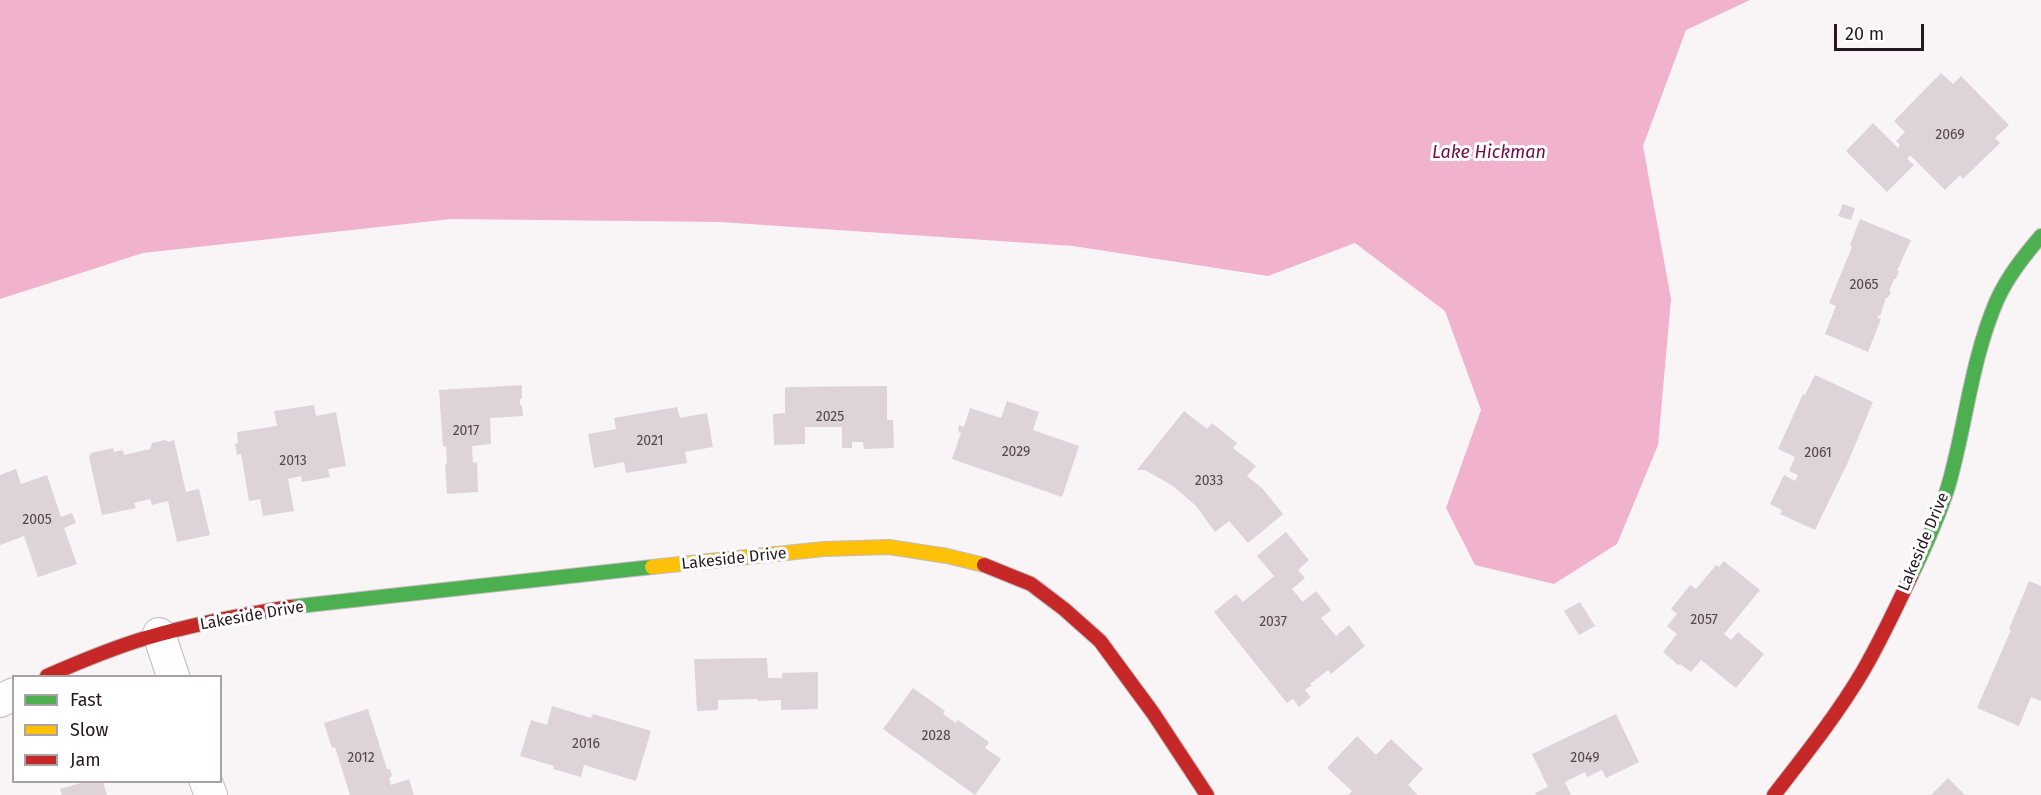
<!DOCTYPE html>
<html>
<head>
<meta charset="utf-8">
<style>
	body { margin:0 }
	#map { position:relative; width:2041px; height:795px; overflow:hidden; background:#f9f5f7; font-family:"Fira Sans",sans-serif }
	canvas { display:block }
	.legend { position:absolute; left:12px; top:675px; width:210px; height:108px; box-sizing:border-box; background:#fff; border:2px solid #a8a3a5; margin:0; padding:8px 10px; list-style:none; font-size:18px; color:#26181e }
	.legend li { display:flex; align-items:center; gap:12px; height:30px }
	.legend b { width:30px; border:2px solid #a8a3a5 }
	.scale { position:absolute; left:1834px; top:24px; width:90px; height:27px; box-sizing:border-box; border:3px solid #26181e; border-top:0; padding-left:8px; font-size:18px; line-height:21px; white-space:nowrap; color:#26181e; -webkit-text-stroke:4px #fff; paint-order:stroke }
</style>
</head>
<body>
<div id="map">
<canvas width="2041" height="795"></canvas>
<ul class="legend">
<li><b style="height:8px;background:#4caf50"></b>Fast</li>
<li><b style="height:8px;background:#ffc107"></b>Slow</li>
<li><b style="height:8px;background:#c62828"></b>Jam</li>
</ul>
<div class="scale">20 m</div>
</div>
<script>
const c = document.querySelector('canvas').getContext('2d');
c.lineJoin = 'round';
function paint(path, color) { c.fillStyle = color; c.fill(path, 'evenodd'); }
function stroke(path, color, width, dash) { c.strokeStyle = color; c.lineWidth = width; c.lineCap = dash ? 'butt' : 'round'; c.setLineDash(dash || []); c.stroke(path); }
function label(font, color, halo, rows, align = 'center') {
  c.font = font + ' "Fira Sans",sans-serif'; c.lineWidth = 6; c.setLineDash([]); c.textBaseline = 'middle'; c.strokeStyle = halo; c.fillStyle = color; for (const [text, x, y, turn = 0] of rows) {
    c.save(); c.translate(x, y); c.rotate((+turn || 0) * Math.PI / 180); c.textAlign = isNaN(turn) ? turn : align; if (halo) c.strokeText(text, 0, 0); c.fillText(text, 0, 0); c.restore();
  }
}
paint(new Path2D(`
	M0,0H1750L1686,30L1643,146L1671,299L1658,445L1617,544L1554,584L1475,565L1446,508L1481,410L1445,311L1355,243L1268,276L1073,246L720,222L451,219L143,253L0,299Z`), '#f1b2ce');
paint(new Path2D(`
	M1941,73L1953,84L1961,76L2009,125L1995,138L2000,143L1963,179L1960,175L1945,190L1910,155L1907,159L1914,165L1887,192L1846,151L1873,123L1898,148L1900,145L1896,141L1905,132L1894,121Z
	M1843,204L1855,208L1851,220L1838,216Z
	M1860,219L1911,240L1897,271H1899L1896,279H1894L1889,291H1891L1888,298H1886L1880,316L1879,315L1877,317L1881,319L1868,352L1825,334L1836,306L1829,303L1852,247L1850,245Z
	M1815,375L1873,402L1848,462L1815,530L1780,514L1782,510L1770,504L1784,475L1795,481L1798,475L1789,471L1795,457L1778,449L1803,394L1805,395Z
	M522,385V399H520V405H522L523,416L490,418L491,444L472,446L473,463L477,462L478,492L447,494L445,464H447L446,446H443L439,390Z
	M887,386V420H893L894,448L864,449L863,442H852V448H842V427H805V444L774,445L773,414L785,413V387Z
	M1007,401L1039,412L1033,430L1079,446L1062,497L952,459L961,433L958,431L959,425L964,427L970,408L1001,418Z
	M314,405L316,416L336,412L346,466L328,469L330,477L302,482L301,476L288,479L294,511L263,516L260,499L249,501L241,454L237,455L235,444L238,443L237,432L277,426L274,411Z
	M677,407L680,418L707,413L713,447L685,452L687,463L626,473L624,462L594,468L588,434L616,429L614,418Z
	M1184,411L1207,429L1212,423L1237,443L1233,448L1256,466L1247,476L1262,488L1283,514L1248,543L1229,521L1215,532L1196,506L1173,486L1145,470H1137Z
	M165,440L169,442L174,440L186,492L199,489L210,535L177,542L168,501L152,505L150,499L134,503L136,508L102,515L89,457L91,453L113,448L114,452L123,450L124,455L150,449L152,443Z
	M16,469L21,484L47,475L61,517L72,513L76,523L64,528L77,564L38,577L24,536L0,545V475Z
	M1286,532L1309,560L1298,570L1305,578L1292,589L1303,602L1316,591L1331,610L1321,618L1336,636L1349,625L1365,646L1331,674L1328,670L1310,684L1312,685L1305,690L1311,697L1299,707L1293,699L1287,703L1214,612L1236,594L1243,602L1274,576L1257,556Z
	M1724,561L1760,590L1724,634L1731,640L1738,632L1764,654L1736,688L1701,660L1691,672L1680,664L1678,665L1663,652L1677,634L1667,626L1677,614L1671,609L1690,585L1696,589L1716,565L1719,567Z
	M2029,581L2041,586V701L2031,697L2019,726L1977,708L2011,630L2009,629Z
	M1580,602L1595,626L1579,635L1564,611Z
	M767,658L768,678H782V673L818,672V709L781,710V700L758,701V699L718,700V710L697,711L694,659Z
	M913,688L945,711L943,714L956,723L958,720L989,742L985,748L1001,759L975,795L883,729Z
	M552,706L591,718L593,714L651,731L636,781L584,765L581,777L553,769L554,766L520,756L531,720L547,725Z
	M368,709L387,769H390L392,776L389,778L391,785L409,779L414,795H350L335,747L332,748L324,723Z
	M1616,714L1639,762L1606,778L1602,770L1587,777L1585,772L1565,782L1571,795H1536L1535,793L1548,787L1532,754Z
	M1357,736L1376,755L1391,739L1423,769L1408,785L1418,795H1348L1352,791L1327,768Z
	M1948,778L1965,795H1931Z
	M84,782H103L107,795H62L60,789Z`), '#ddd3d8');
const street = new Path2D(`
	M159,634L173,676
	M0,701L14,694
	M206,782L211,795`);
const fast = new Path2D(`
	M1911,576C1925,547 1938,518 1948,487C1966,425 1971,360 1997,300C2008,276 2024,256 2041,236
	M290,607L652,567`);
const slow = new Path2D(`
	M652,567L824,549L889,547L947,556L984,565`);
const jam = new Path2D(`
	M984,565L1031,584L1064,609L1100,641L1153,713L1207,795
	M47,676C79,662 112,648 146,638C193,624 242,615 290,607
	M1774,795C1805,755 1837,715 1863,671C1881,640 1896,608 1911,576`);
stroke(street, '#c3bbbe', 34);
stroke(fast, '#c3bbbe', 16);
stroke(slow, '#c3bbbe', 16);
stroke(jam, '#c3bbbe', 16);
stroke(street, '#fefefe', 32);
stroke(fast, '#4caf50', 14);
stroke(slow, '#ffc107', 14);
stroke(jam, '#c62828', 14);
label('14px', '#54474c', null, [
	["2069",1950,135],
	["2065",1864,285],
	["2025",830,417],
	["2017",466,431],
	["2021",650,441],
	["2029",1016,452],
	["2061",1818,453],
	["2013",293,461],
	["2033",1209,481],
	["2005",37,520],
	["2057",1704,620],
	["2037",1273,622],
	["2028",936,736],
	["2016",586,744],
	["2012",361,758],
	["2049",1585,758]
]);
label('16px', '#26181e', '#fff', [
	["Lakeside Drive",1924,542,-67],
	["Lakeside Drive",734,559,-6],
	["Lakeside Drive",252,616,-10]
]);
label('italic 18px', '#730947', '#fff', [
	["Lake Hickman",1489,153]
]);
</script>
</body>
</html>
